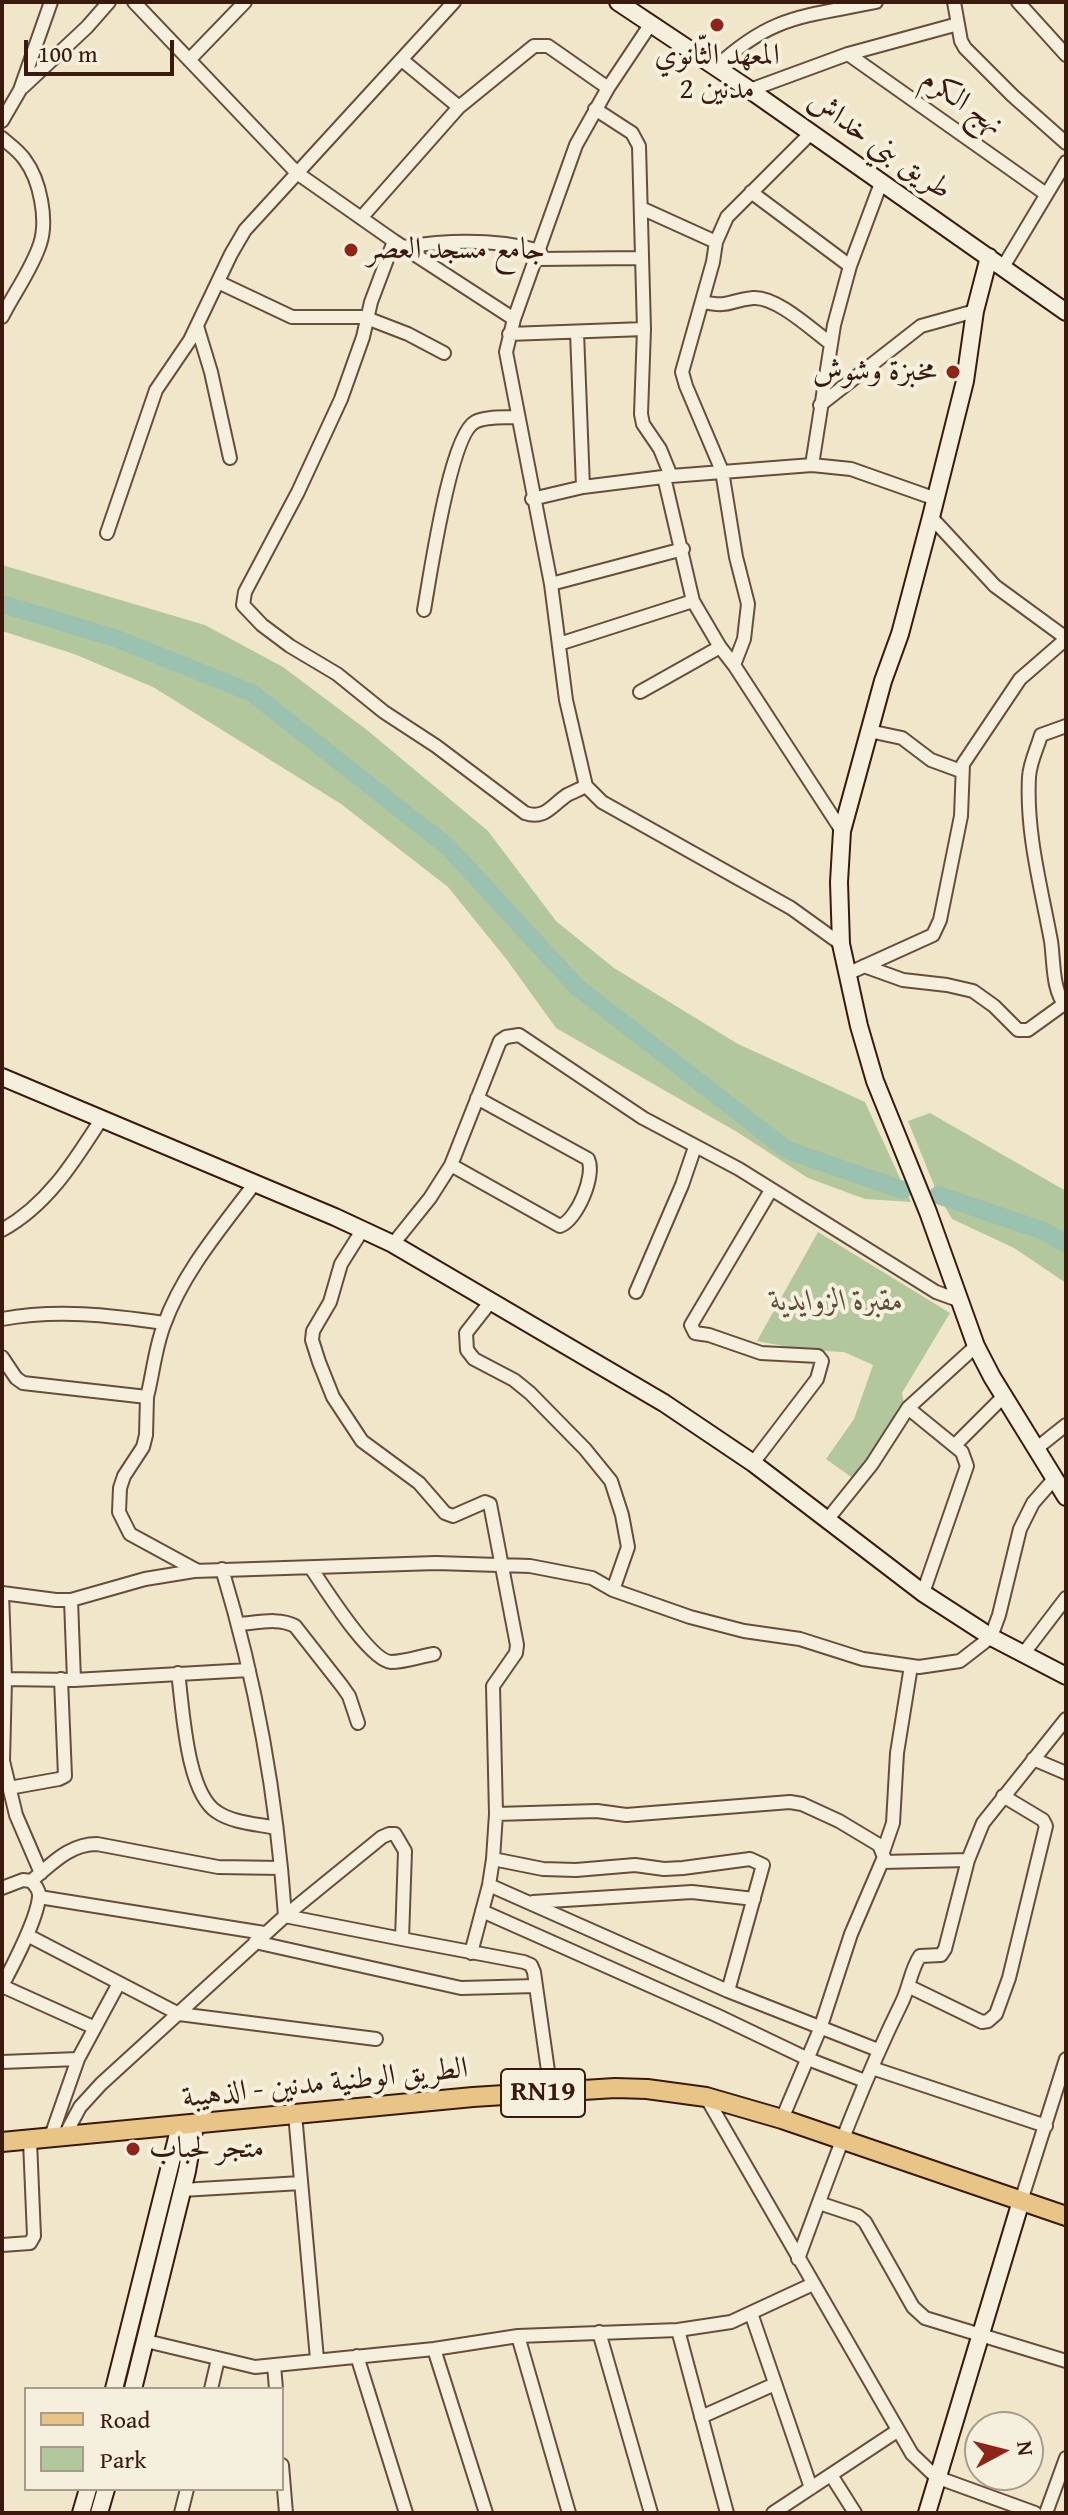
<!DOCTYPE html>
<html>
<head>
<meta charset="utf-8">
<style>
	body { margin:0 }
	#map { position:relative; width:1068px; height:2515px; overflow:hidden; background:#f0e7cb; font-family:"Gentium Book Plus",serif }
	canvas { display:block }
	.frame { position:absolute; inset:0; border:4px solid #3a1a0d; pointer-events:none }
	.legend { position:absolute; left:24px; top:2387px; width:260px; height:104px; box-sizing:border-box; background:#f5efdd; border:2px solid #aa9a8a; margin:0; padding:10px 14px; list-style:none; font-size:24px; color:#3a1a0d }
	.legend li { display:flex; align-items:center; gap:16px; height:40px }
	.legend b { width:40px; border:2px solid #aa9a8a }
	.north { position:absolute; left:964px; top:2411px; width:80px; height:80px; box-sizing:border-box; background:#f5efdd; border:2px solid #aa9a8a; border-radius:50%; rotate:83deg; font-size:22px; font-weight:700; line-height:32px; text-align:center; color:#3a1a0d }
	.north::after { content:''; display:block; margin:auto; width:28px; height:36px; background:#8f2418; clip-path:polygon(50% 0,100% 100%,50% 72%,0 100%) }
	.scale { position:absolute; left:24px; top:40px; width:150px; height:36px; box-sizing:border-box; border:4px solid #3a1a0d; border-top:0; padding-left:10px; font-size:24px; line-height:28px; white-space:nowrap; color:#3a1a0d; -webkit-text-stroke:6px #f5efdd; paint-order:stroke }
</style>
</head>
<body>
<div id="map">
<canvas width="1068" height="2515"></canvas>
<div class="frame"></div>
<ul class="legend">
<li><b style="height:10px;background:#e8c486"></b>Road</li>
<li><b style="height:22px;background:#b3c79c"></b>Park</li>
</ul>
<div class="north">N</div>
<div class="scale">100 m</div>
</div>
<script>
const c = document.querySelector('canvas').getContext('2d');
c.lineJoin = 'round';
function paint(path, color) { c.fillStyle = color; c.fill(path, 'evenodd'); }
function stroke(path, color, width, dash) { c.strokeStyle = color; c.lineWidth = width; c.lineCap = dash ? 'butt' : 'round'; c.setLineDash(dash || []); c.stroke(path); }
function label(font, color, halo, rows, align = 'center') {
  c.font = font + ' "Gentium Book Plus",Amiri,serif'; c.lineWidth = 8; c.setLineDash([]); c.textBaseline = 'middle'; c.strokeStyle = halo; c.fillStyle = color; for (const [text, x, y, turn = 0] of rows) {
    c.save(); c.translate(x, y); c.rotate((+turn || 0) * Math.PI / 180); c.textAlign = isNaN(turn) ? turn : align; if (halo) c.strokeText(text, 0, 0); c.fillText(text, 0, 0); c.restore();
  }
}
paint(new Path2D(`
	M2,565L205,625L283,667L367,730L488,831L556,921L614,968L738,1044L865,1102L911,1202L865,1199L808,1178L737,1132L556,1028L507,960L448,887L341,804L153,687L74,654L2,631Z
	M930,1113L1066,1191V1283L1014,1248L952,1219L938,1195L908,1121Z
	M818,1232L950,1313L902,1393L905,1408L878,1452L854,1479L826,1459L854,1419L873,1365L844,1352L805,1350L757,1341Z`), '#b3c79c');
stroke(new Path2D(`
	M2,604L115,638L252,693L448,847L577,987L787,1150L903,1190
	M938,1195L1044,1231L1066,1244`), '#9bc1b1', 18);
const street = new Path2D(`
	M134,2L297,173L394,241L514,319
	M954,2L961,41L965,48L1013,96L1066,143
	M1018,2L1066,55
	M650,25L608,88L576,145L514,319L506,352L551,584L566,700L586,786L602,802L791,908L841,944
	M848,54L1046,194
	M189,60L245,2
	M402,60L459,107
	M715,68C773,14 804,17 876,2
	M23,87L87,27L109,2
	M750,90L848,54L958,24
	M595,109L632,133L639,146L644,329L641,414L643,424L660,449L671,476
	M2,121L20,90L51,2
	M2,138C10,145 19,151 25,160C40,180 48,220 40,244C32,269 14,293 2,317
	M751,192L850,266
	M641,208L716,242
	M361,218L459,107L534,46H548L608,88
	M394,241L371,302L363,337L341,399L298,492L245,592L243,605L262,625L290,646L337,674L384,712L436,746L525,813C545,820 552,805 567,795C573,792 580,789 586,786
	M404,247C449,240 496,239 540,251
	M537,259L641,258
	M1003,267L1066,162
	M218,282L292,317H364L408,334L444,353
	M703,302C731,308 729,300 753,298C776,296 811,329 830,343
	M197,326L211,372L230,458
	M577,332L583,487
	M509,334L644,329
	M820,405L921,326L975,311
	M812,465L834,325L850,266L881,183
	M664,477L693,601L720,647L734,665L842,831
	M532,499L583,487L671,476L812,465L851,469L936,499
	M931,517L995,586L1066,638
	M107,533L156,390L190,340L231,254L245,230L454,2
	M551,584L683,549
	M424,610C430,577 450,435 475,422C486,416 505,418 517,417
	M559,644L693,601
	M734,665L744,639L748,604L736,557L722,471L686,386L682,372L713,262L716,242L727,217L811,133
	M640,692L720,647
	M1066,726L1041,735C1037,749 1030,762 1029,777C1026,833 1041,887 1051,941C1054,961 1052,991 1066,1006
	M869,731L902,738L931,760L961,771
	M864,966L903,980L947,985L973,991L994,1006L1018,1030H1028L1064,1004
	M847,974L933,935L940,920L961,816L963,764L1020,679L1066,639
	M451,1165L560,1226C577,1220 596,1175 588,1159L477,1098
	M363,1229L341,1264L330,1302L313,1331L312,1340L319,1362L333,1397L362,1441L419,1483L445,1513L453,1516L485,1502L490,1504L517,1645L516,1653L493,1686L496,1814L493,1859L489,1885L471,1953
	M2,1230C48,1205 75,1160 102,1118
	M393,1244L430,1198L451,1165L500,1041L506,1037L519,1035L643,1118L739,1169L936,1292L958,1300
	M636,1292L682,1185L695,1147
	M491,1301L466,1333L467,1350L474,1359L514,1380L530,1393L585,1449L611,1481L622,1515L628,1547L613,1590
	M2,1319C57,1309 109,1315 164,1323
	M2,1357L16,1378L23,1383L147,1397C153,1374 155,1348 164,1325C183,1272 222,1227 255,1183
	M147,1397L146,1435L143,1447L124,1476L120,1488L119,1512L130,1534L198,1571
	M908,1408L962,1452L967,1466L923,1593
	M955,1445L1004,1396
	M1037,1448L1066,1425
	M753,1463L817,1379L822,1361L818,1356L761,1353L709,1335L695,1333L691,1325L771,1190
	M827,1520L872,1464L908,1408L976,1346
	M311,1568C324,1587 370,1661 391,1662C405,1662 421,1656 434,1654
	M71,1600L74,1680
	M239,1624C256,1623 279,1617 295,1626L342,1686L349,1696L358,1723
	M1024,1653L1066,1598
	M178,1673C183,1708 186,1792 217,1812C233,1823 258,1824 276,1828
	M2,1679L74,1680L249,1670
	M1033,1759L1066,1773
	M9,1788L59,1779L65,1776L61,1679
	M496,1814L597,1811L626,1815L790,1802L802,1804L839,1821L879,1845L884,1857L851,1934L820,2029L782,2119
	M389,1834H395L405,1851L402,1939L285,1916L382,1837Z
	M883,1852L893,1823L897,1753L911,1666
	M493,1859L543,1869L576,1870L635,1865L664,1869L683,1868L750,1859L763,1865L728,1991
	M882,1862L968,1860
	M41,1873L16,1815L3,1761L5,1679L2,1593L56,1600H71L145,1579L194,1571L436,1563L530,1566L592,1578L613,1590L690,1617L744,1631L800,1639L863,1659L919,1667L960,1661L991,1637L999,1615L1020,1529L1033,1503L1054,1479
	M31,1881C52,1864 69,1844 97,1844L218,1867L281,1868
	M489,1885L728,1991L878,2050
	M2,1888L23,1880L31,1881C35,1885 40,1890 39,1897C37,1920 13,1965 2,1986
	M39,1897L264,1933
	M533,1902L692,1892L754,1899
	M482,1911L716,2015L808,2059L865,2081
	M27,1935L179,2014L376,2039
	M402,1939L524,1962L531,1965L534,1972L551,2092
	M255,1942L461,1988L536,1986
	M2,1986L93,2027
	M910,1987L982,2022L988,2021L996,2014L1009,1978L1046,1826L1043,1820L1003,1796
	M2,2062L78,2059
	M872,2068L1046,2126
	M706,2097L912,2454L936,2477L1035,2513
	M295,2114L317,2359
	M64,2137L80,2107L101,2084L285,1916C277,1799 256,1681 222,1569
	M50,2139L78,2059L119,1983
	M182,2190L301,2183
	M1021,2201L1066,2059
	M819,2203L858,2216L865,2222L913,2307L925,2318L1066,2361
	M2,2245L30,2243L34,2236L30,2141
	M798,2259C830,2172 861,2085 902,2002C909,1988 911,1969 920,1956L941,1955L945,1949L968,1860L983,1823L1066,1719
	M751,2313L811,2488
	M678,2330L727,2513
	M599,2332L651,2513
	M518,2336L569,2513
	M146,2341L255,2367L434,2349L518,2336L678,2330L731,2322L813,2284
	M434,2349L486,2513
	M357,2356L406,2513
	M274,2365L276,2389
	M211,2389L218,2359
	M701,2417L775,2384
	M282,2465L286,2513
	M831,2475L855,2513
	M181,2513L187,2489
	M773,2513L897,2431
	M1046,2513L1066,2458`);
const secondary = new Path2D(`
	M618,2L750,90L1066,312
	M989,257L975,311L965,381L931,517L900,634L883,681L842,831L839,882L841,944L859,1026L875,1081L928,1212L976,1346L992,1377L1066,1497
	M2,1077L335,1217L393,1244L664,1403L753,1463L923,1593L991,1637L1066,1676
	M114,2389L180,2126
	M133,2389L187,2171L195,2125
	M81,2513L88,2489
	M99,2513L106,2489
	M927,2513L1021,2201`);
const primary = new Path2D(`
	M2,2142L473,2097L615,2088L647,2089L706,2097L782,2119L1066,2216`);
stroke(street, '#684d3c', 16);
stroke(secondary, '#3a1a0d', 20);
stroke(primary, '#3a1a0d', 22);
stroke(street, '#f5efdd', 12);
stroke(secondary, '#f5efdd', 16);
stroke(primary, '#e8c486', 18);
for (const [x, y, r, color] of [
	[717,25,8,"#8f2418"],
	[351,250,8,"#8f2418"],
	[953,372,8,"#8f2418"],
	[133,2149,8,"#8f2418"]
]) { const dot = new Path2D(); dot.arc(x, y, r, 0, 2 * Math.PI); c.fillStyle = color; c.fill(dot); stroke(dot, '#f5efdd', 3); }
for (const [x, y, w] of [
	[543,2093,84]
]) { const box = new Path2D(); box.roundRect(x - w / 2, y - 24, w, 48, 6); c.fillStyle = '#f5efdd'; c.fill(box); stroke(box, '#3a1a0d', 2); }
label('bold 28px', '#3a1a0d', null, [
	["RN19",543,2093]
]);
label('30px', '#3a1a0d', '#f5efdd', [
	["المعهد الثّانوي",717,56,"center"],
	["مدنين 2",717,90,"center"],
	["جامع مسجد العصر",367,250],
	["مخبزة وشوش",937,372,"right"],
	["متجر لحباب",149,2149]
], 'left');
label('30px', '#3a1a0d', '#f5efdd', [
	["نهج الكرم",962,103,35],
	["طريق بني خداش",879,146,35],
	["الطريق الوطنية مدنين - الذهيبة",325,2084,-6]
]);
label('italic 30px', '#5e4e38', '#f5efdd', [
	["مقبرة الزوايدية",837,1302]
]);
</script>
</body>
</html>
